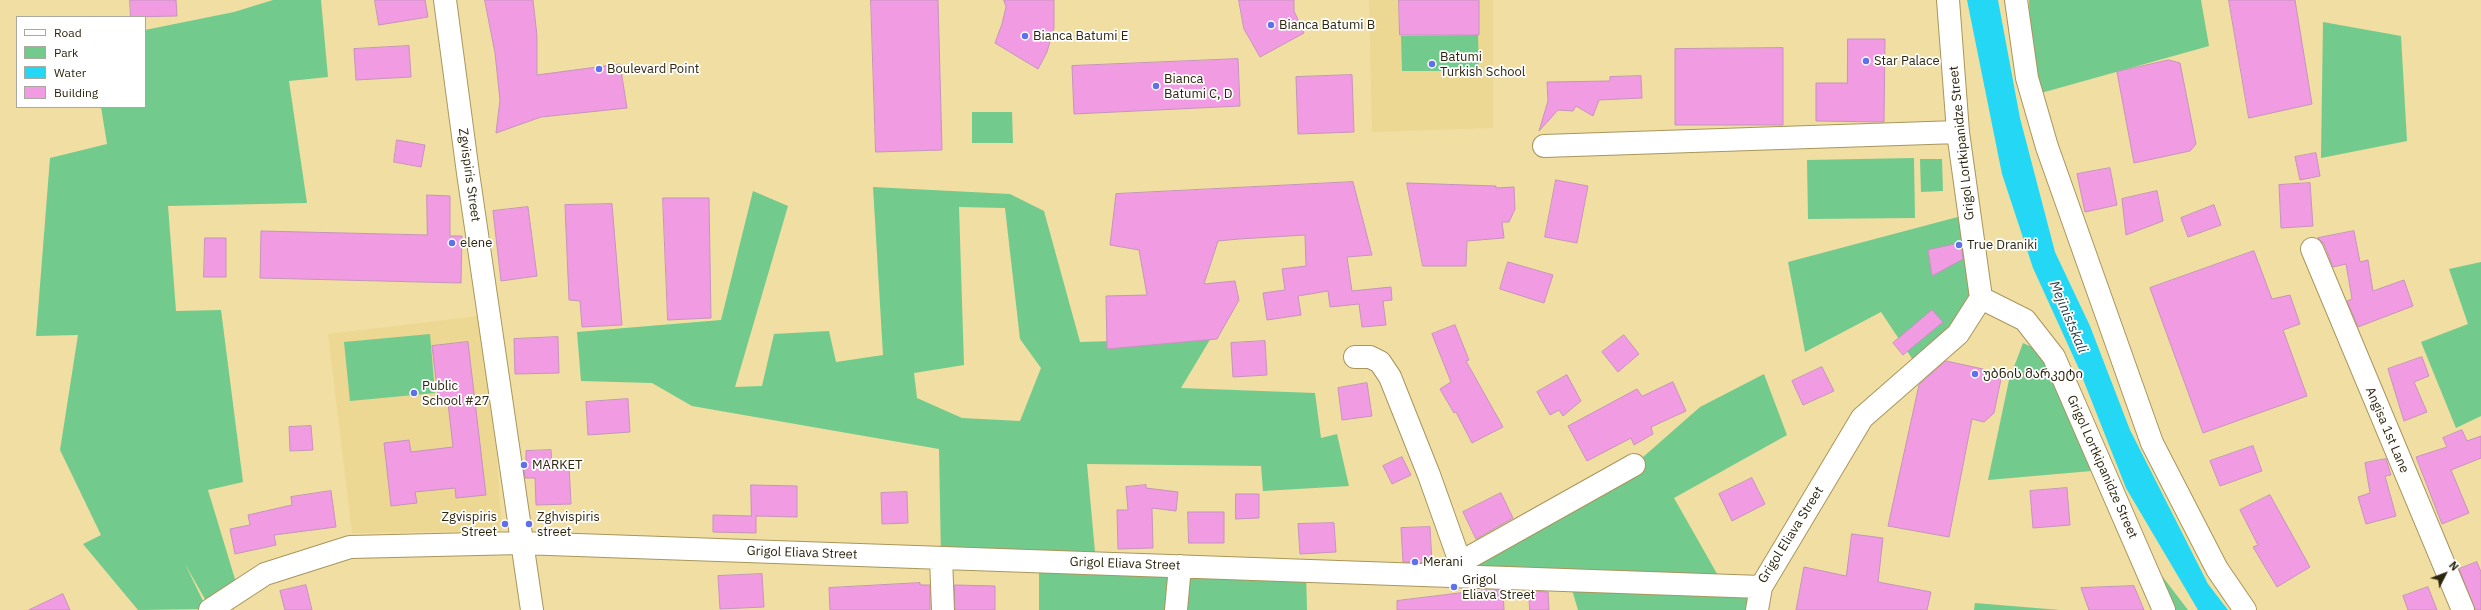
<!DOCTYPE html>
<html>
<head>
<meta charset="utf-8">
<style>
	body { margin:0 }
	#map { position:relative; width:2481px; height:610px; overflow:hidden; background:#f1dea2; font-family:"IBM Plex Sans",sans-serif }
	canvas { display:block }
	.legend { position:absolute; left:16px; top:16px; width:130px; height:92px; box-sizing:border-box; background:#fff; border:1px solid #aba89f; margin:0; padding:5px 7px; list-style:none; font-size:12px; color:#2d260e }
	.legend li { display:flex; align-items:center; gap:8px; height:20px }
	.legend b { width:20px; border:1px solid #aba89f }
	.north { position:absolute; left:2425px; top:554px; width:40px; height:40px; -webkit-text-stroke:3px #fff; paint-order:stroke; rotate:48deg; font-size:11px; font-weight:700; line-height:16px; text-align:center; color:#2d260e }
	.north::after { content:''; display:block; margin:auto; width:14px; height:18px; background:#2d260e; clip-path:polygon(50% 0,100% 100%,50% 72%,0 100%) }
</style>
</head>
<body>
<div id="map">
<canvas width="2481" height="610"></canvas>
<ul class="legend">
<li><b style="height:5px;background:#fff"></b>Road</li>
<li><b style="height:11px;background:#72ca8d"></b>Park</li>
<li><b style="height:11px;background:#24d8f5"></b>Water</li>
<li><b style="height:11px;background:#f19be3"></b>Building</li>
</ul>
<div class="north">N</div>
</div>
<script>
const c = document.querySelector('canvas').getContext('2d');
c.lineJoin = 'round';
function paint(path, color) { c.fillStyle = color; c.fill(path, 'evenodd'); }
function stroke(path, color, width, dash) { c.strokeStyle = color; c.lineWidth = width; c.lineCap = dash ? 'butt' : 'round'; c.setLineDash(dash || []); c.stroke(path); }
function label(font, color, halo, rows, align = 'center') {
  c.font = font + ' "IBM Plex Sans","Noto Sans Georgian",sans-serif'; c.lineWidth = 3.5; c.setLineDash([]); c.textBaseline = 'middle'; c.strokeStyle = halo; c.fillStyle = color; for (const [text, x, y, turn = 0] of rows) {
    c.save(); c.translate(x, y); c.rotate((+turn || 0) * Math.PI / 180); c.textAlign = isNaN(turn) ? turn : align; if (halo) c.strokeText(text, 0, 0); c.fillText(text, 0, 0); c.restore();
  }
}
paint(new Path2D(`
	M1369,0H1493V128L1372,132Z
	M487,315L502,531L352,533L328,334Z`), '#ecd793');
paint(new Path2D(`
	M273,0H321L328,77L289,81L307,203L168,206L176,311L221,310L243,482L208,490L238,589L210,608L185,564L207,609L138,610L83,544L101,535L60,450L78,335L36,336L50,158L107,144L101,107H145V30L234,12Z
	M2029,0H2201L2209,46L2041,93L2030,28Z
	M2323,22L2401,36L2407,141L2321,158Z
	M1478,35L1479,71H1402L1401,36Z
	M972,112H1012L1013,143H972Z
	M1914,158L1915,218L1808,219L1807,160Z
	M1920,159H1942L1943,191L1921,192Z
	M873,187L1010,194L1044,211L1080,342L1211,338L1181,388L1315,393L1321,438L1337,434L1349,486L1263,491L1261,466L1087,464L1096,563L1306,571L1307,610H1039V561L941,558L939,449L692,406L652,383L581,381L577,332L721,320L753,191L788,206L735,387L762,386L774,334L829,331L836,362L883,355ZM959,207L1005,208L1020,339L1041,368L1020,421L962,418L917,398L914,373L964,365Z
	M1969,214L1981,298L1919,369L1881,312L1805,352L1788,262Z
	M2481,262V416L2456,428L2421,342L2468,324L2449,269Z
	M430,334L435,393L350,401L344,342Z
	M2023,343L2054,357L2103,470L1988,480L2009,380Z
	M1764,374L1787,435L1674,498L1724,586L1761,587L1757,610H1578L1569,580L1465,576L1461,562L1634,465L1700,407Z
	M2133,538L2188,610H2164Z
	M1975,603L2060,610H1974Z`), '#72ca8d');
paint(new Path2D(`
	M1967,0H1998L2020,118L2055,252L2090,326L2130,430L2208,584L2228,610H2198L2126,488L2079,369L2033,268L2002,174Z`), '#24d8f5');
const building = new Path2D(`
	M130,0H176L177,16L131,17Z
	M375,0H425L428,17L379,25Z
	M485,0H533L537,36V75L620,64L627,108L541,117L496,133L500,100L495,53Z
	M871,0H938L942,150L876,152Z
	M1004,0H1054V28L1047,52L1038,69L995,43L1002,24L1006,7Z
	M1239,0H1294V11L1304,33L1260,57L1244,29Z
	M1399,0H1479V35H1400Z
	M2229,0H2295L2312,104L2249,118Z
	M1848,39H1885L1884,122L1816,121V83H1847Z
	M409,46L411,77L356,80L354,49Z
	M1783,48V125H1675V49Z
	M1238,59L1240,106L1074,114L1072,66Z
	M2169,60L2180,63L2196,144L2190,151L2134,163L2117,72Z
	M1352,75L1354,132L1298,134L1296,77Z
	M1641,76L1642,98L1599,100L1593,116L1576,106L1573,111L1558,110L1539,131L1548,101L1547,82L1610,81V77Z
	M397,140L425,145L421,167L394,162Z
	M2316,153L2320,176L2300,180L2295,157Z
	M2110,168L2117,205L2085,212L2077,174Z
	M1556,180L1588,186L1577,243L1545,237Z
	M1353,182L1372,255L1347,257L1352,291L1391,287L1392,300L1383,301L1386,325L1362,327L1359,304L1330,307L1328,291L1298,296L1301,315L1267,320L1263,293L1285,290L1282,269L1306,266L1305,235L1239,239L1218,241L1204,284L1235,281L1239,300L1217,339L1107,349L1106,296L1147,295L1139,250L1110,245L1116,194Z
	M1407,183L1496,186V188L1514,187L1515,209L1509,222H1502L1504,238L1467,241L1466,266H1423Z
	M2310,183L2313,226L2281,228L2279,185Z
	M2157,191L2163,221L2126,235L2122,199Z
	M427,195L450,196V236H462L461,283L260,278L261,231L427,235Z
	M663,198H709L711,318L668,320Z
	M612,204L622,325L582,327L580,301L569,300L565,205Z
	M2214,205L2221,225L2188,237L2181,218Z
	M528,207L537,276L501,281L493,211Z
	M2354,231L2360,262L2368,260L2373,291L2404,280L2413,306L2358,327L2347,301L2352,299L2346,264L2333,267L2324,244L2318,238Z
	M205,238H226V277H204Z
	M1961,243L1963,259L1932,276L1928,250Z
	M2254,251L2272,299L2290,295L2300,324L2283,330L2307,396L2203,433L2150,288Z
	M1508,262L1553,275L1544,303L1500,289Z
	M1932,310L1943,322L1903,355L1893,343Z
	M1455,325L1469,360L1466,361L1503,427L1472,443L1456,412L1454,413L1440,389L1451,382L1432,334Z
	M1624,335L1639,354L1618,372L1602,352Z
	M558,337L559,373L515,374L514,339Z
	M1265,341L1267,375L1233,377L1231,343Z
	M468,342L486,495L456,498L455,488L415,492L417,503L391,506L384,443L409,440L411,452L453,447L448,403L439,404L432,346Z
	M2422,357L2429,376L2414,382L2427,412L2404,421L2388,369Z
	M1946,361L1983,369L2001,379L1994,413L1984,422L1972,419L1949,537L1888,526L1919,385Z
	M1822,367L1834,391L1803,405L1792,381Z
	M1567,375L1581,401L1563,416L1559,410L1550,415L1537,392Z
	M1673,382L1686,411L1651,427L1653,434L1634,445L1631,438L1587,461L1568,426L1637,389L1642,396Z
	M1367,383L1372,416L1342,420L1338,388Z
	M628,399L630,432L588,435L586,402Z
	M311,426L313,450L290,451L289,427Z
	M2462,430L2467,441L2481,436V458L2451,470L2469,513L2442,524L2416,457L2447,447L2443,438Z
	M2253,446L2262,471L2220,486L2210,461Z
	M551,450L552,466L569,465L571,504L536,505L535,478H525L523,462H526V451Z
	M1402,457L1411,475L1392,484L1383,466Z
	M2386,459L2391,475L2385,476L2396,516L2366,524L2358,497L2370,493L2365,463Z
	M1752,478L1765,504L1732,521L1719,494Z
	M751,485L797,486V517L756,516V533L713,532V515L751,516Z
	M1146,485V488L1178,492L1176,511L1152,508L1153,548L1118,549L1117,510H1128L1126,487Z
	M2067,488L2070,525L2033,528L2030,491Z
	M331,491L336,527L274,535L276,545L235,554L230,529L250,525L248,515L292,505L291,497Z
	M907,492L908,523L882,524L881,493Z
	M1501,493L1513,518L1476,539L1463,512Z
	M1236,494H1259V518L1236,519Z
	M2270,495L2310,567L2277,587L2253,547L2258,545L2240,510Z
	M1188,512H1224V543H1189Z
	M1334,523L1336,552L1300,554L1298,524Z
	M1430,527L1432,563L1403,562L1401,528Z
	M1852,534L1883,538L1878,582L1931,592L1927,610H1796L1804,567L1846,576Z
	M2477,562L2481,572V610H2475L2459,569Z
	M762,574L764,607L720,609L718,576Z
	M920,583V585H930V610H830L829,588Z
	M306,585L312,610H285L280,591Z
	M955,585L995,586V610H955Z
	M2134,586L2144,610H2089L2081,588Z
	M2428,587L2437,610H2408L2403,596Z
	M1484,590H1503L1504,610H1397V601Z
	M1529,591L1548,592L1549,610H1530Z
	M63,594L70,610H29Z`);
paint(building, '#f19be3');
stroke(building, '#c594bc', 1);
const minor = new Path2D(`
	M445,0L468,173L532,610
	M1948,0L1958,132L1981,298L2025,320L2054,357L2164,610
	M2016,0L2027,78L2047,147L2152,443L2217,569L2245,610
	M1544,146L1958,132
	M2312,249L2463,610
	M1355,357H1370L1380,362L1390,377L1429,475L1465,576
	M941,558L943,610
	M1461,562L1634,465
	M210,610L265,574L350,547L521,543L1761,587
	M1176,610L1180,566
	M1757,610L1761,587L1862,418L1958,334L1981,298`);
stroke(minor, '#a8965d', 24);
stroke(minor, '#fff', 22);
for (const [x, y, r, color] of [
	[1271,25,4,"#5e71e9"],
	[1025,36,4,"#5e71e9"],
	[1866,61,4,"#5e71e9"],
	[1432,64,4,"#5e71e9"],
	[599,69,4,"#5e71e9"],
	[1156,86,4,"#5e71e9"],
	[452,243,4,"#5e71e9"],
	[1959,245,4,"#5e71e9"],
	[1975,374,4,"#5e71e9"],
	[414,393,4,"#5e71e9"],
	[524,465,4,"#5e71e9"],
	[505,524,4,"#5e71e9"],
	[529,524,4,"#5e71e9"],
	[1415,562,4,"#5e71e9"],
	[1454,587,4,"#5e71e9"]
]) { const dot = new Path2D(); dot.arc(x, y, r, 0, 2 * Math.PI); c.fillStyle = color; c.fill(dot); stroke(dot, '#fff', 1.5); }
label('13px', '#2d260e', '#fff', [
	["Bianca Batumi B",1279,25],
	["Bianca Batumi E",1033,36],
	["Batumi",1440,57],
	["Turkish School",1440,72],
	["Star Palace",1874,61],
	["Boulevard Point",607,69],
	["Bianca",1164,79],
	["Batumi C, D",1164,94],
	["elene",460,243],
	["True Draniki",1967,245],
	["უბნის მარკეტი",1983,374],
	["Public",422,386],
	["School #27",422,401],
	["MARKET",532,465],
	["Zgvispiris",497,517,"right"],
	["Street",497,532,"right"],
	["Zghvispiris",537,517],
	["street",537,532],
	["Merani",1423,562],
	["Grigol",1462,580],
	["Eliava Street",1462,595]
], 'left');
label('13px', '#2d260e', '#fff', [
	["Grigol Lortkipanidze Street",1962,143,-96],
	["Zgvispiris Street",469,175,82],
	["Angisa 1st Lane",2387,430,67],
	["Grigol Lortkipanidze Street",2102,467,66],
	["Grigol Eliava Street",1791,535,-58],
	["Grigol Eliava Street",802,553,2],
	["Grigol Eliava Street",1125,564,2]
]);
label('italic 14px', '#264046', '#fff', [
	["Mejinistskali",2068,317,67]
]);
</script>
</body>
</html>
